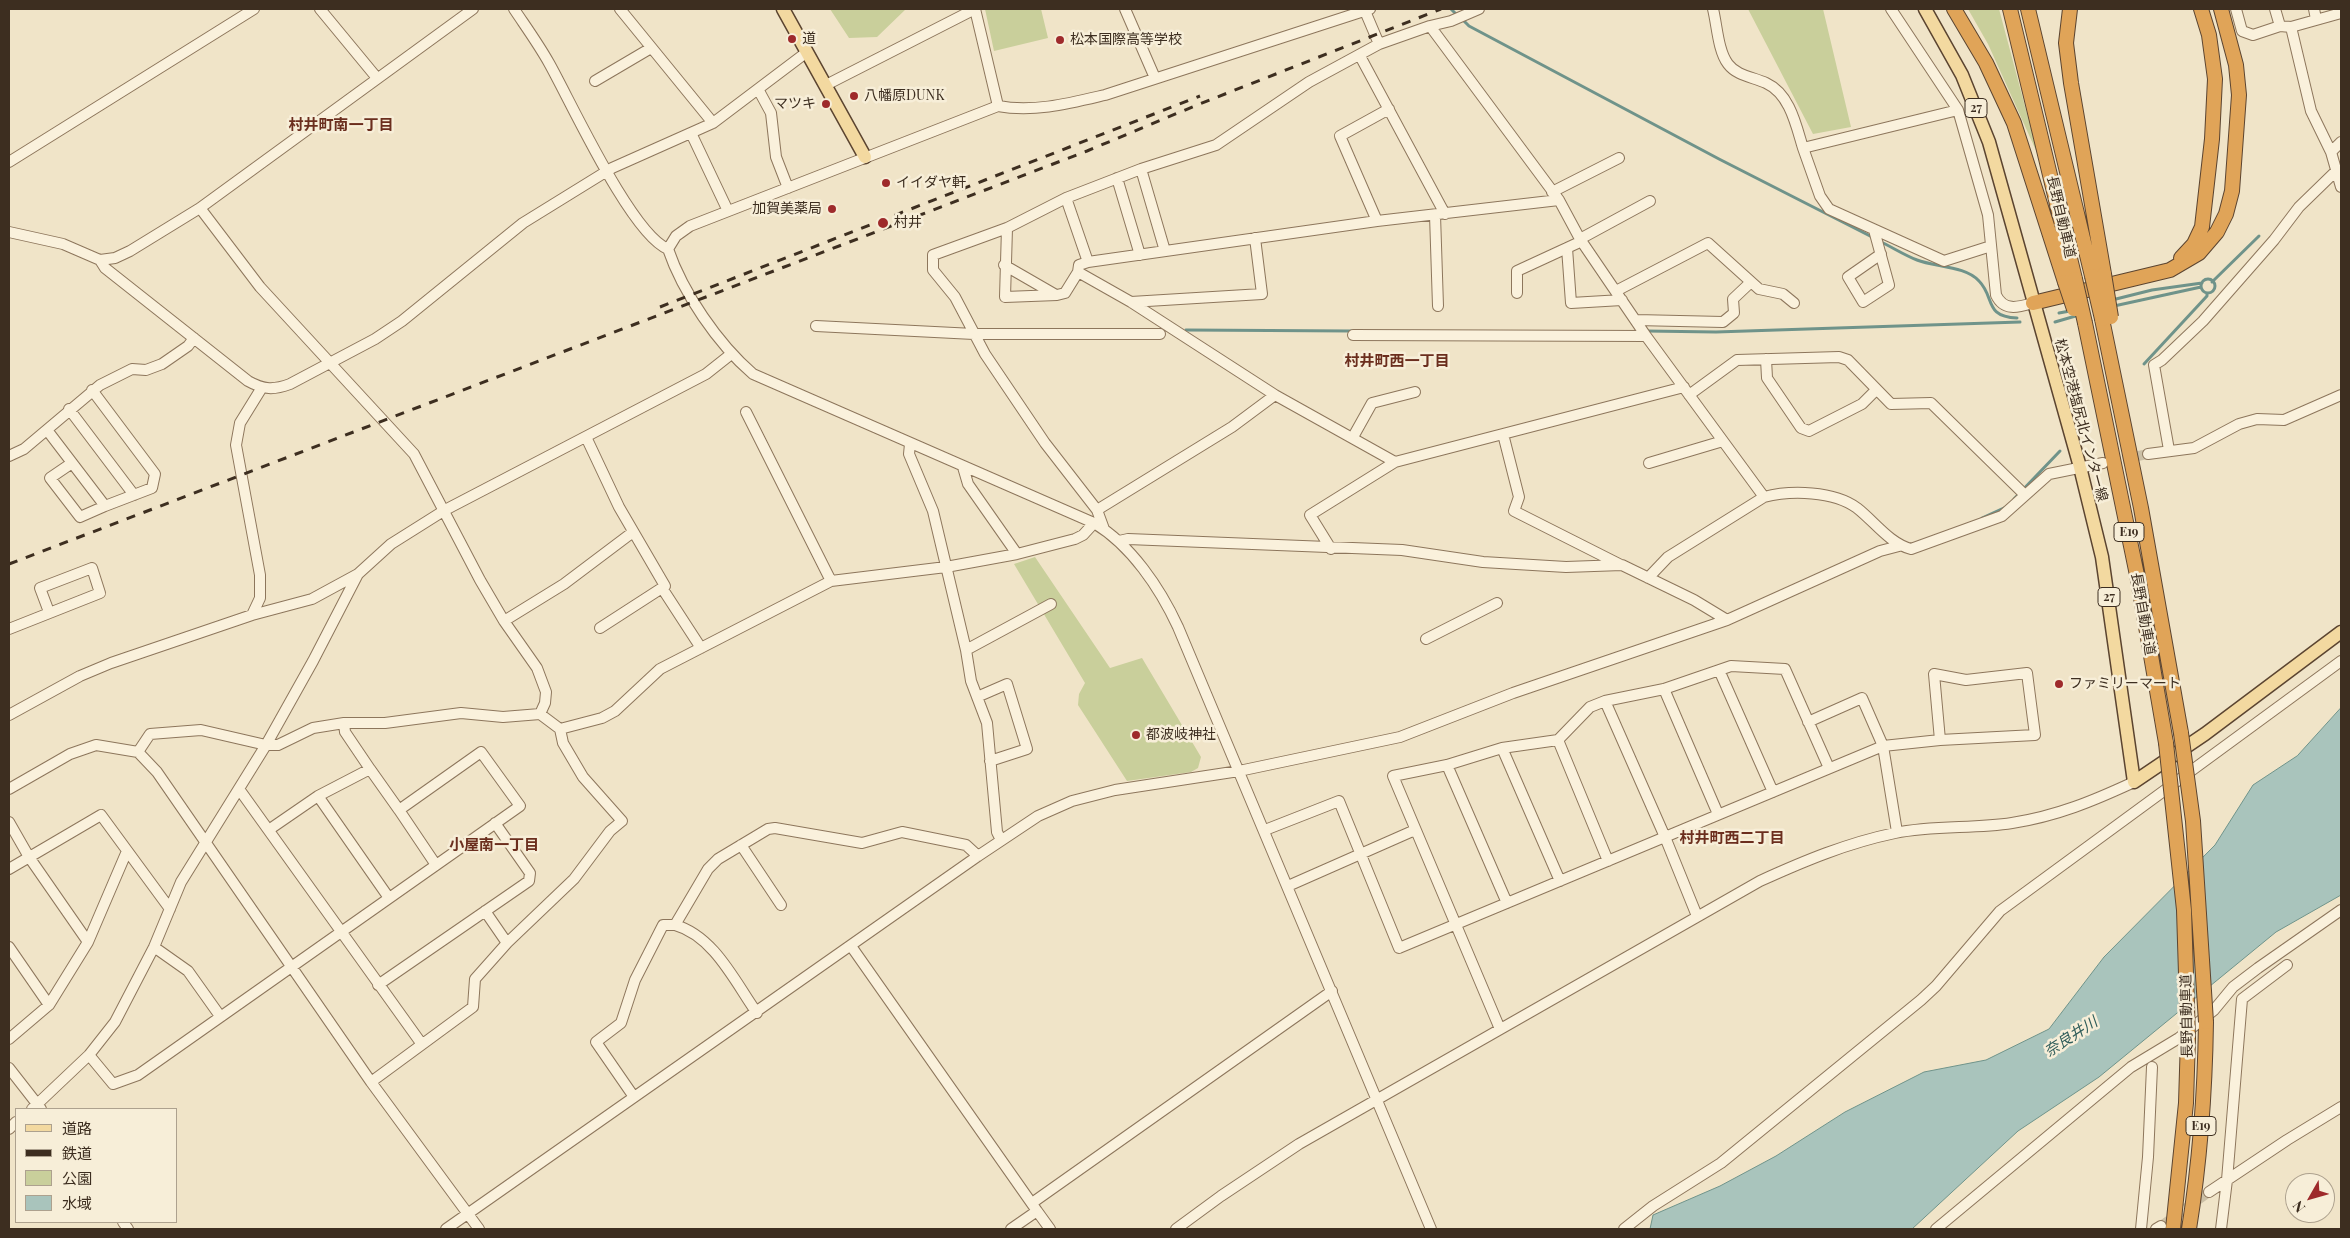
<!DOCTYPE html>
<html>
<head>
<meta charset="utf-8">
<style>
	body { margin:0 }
	#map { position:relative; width:2350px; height:1238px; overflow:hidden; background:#f0e4c8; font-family:"Playfair Display","Noto Sans JP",serif }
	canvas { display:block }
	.frame { position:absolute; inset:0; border:10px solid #3d2e20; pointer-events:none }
	.legend { position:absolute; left:15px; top:1108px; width:162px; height:115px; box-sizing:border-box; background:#f7eed8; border:1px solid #ada18e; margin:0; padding:6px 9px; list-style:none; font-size:15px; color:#3d2e20 }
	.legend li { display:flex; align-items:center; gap:10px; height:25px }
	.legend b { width:25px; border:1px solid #ada18e }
	.north { position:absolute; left:2285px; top:1173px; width:50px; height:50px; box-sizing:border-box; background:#f7eed8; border:1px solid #ada18e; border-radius:50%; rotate:232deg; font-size:14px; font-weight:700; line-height:20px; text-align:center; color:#3d2e20 }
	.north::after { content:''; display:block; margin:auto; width:18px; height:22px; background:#9e2a2b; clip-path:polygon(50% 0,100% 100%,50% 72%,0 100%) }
</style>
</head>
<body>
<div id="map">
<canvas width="2350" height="1238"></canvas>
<div class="frame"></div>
<ul class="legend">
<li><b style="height:6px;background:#f3d9a0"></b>道路</li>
<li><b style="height:6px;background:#3d2e20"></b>鉄道</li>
<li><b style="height:14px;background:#c9cf9b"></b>公園</li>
<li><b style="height:14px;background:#a9c4bc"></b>水域</li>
</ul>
<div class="north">N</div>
</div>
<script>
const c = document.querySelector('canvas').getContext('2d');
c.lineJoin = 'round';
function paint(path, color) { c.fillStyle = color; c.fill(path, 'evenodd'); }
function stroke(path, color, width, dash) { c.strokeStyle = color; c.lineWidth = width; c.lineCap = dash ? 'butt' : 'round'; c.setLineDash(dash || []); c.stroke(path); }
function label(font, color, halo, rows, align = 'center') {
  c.font = font + ' "Playfair Display","Noto Sans JP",serif'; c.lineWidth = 5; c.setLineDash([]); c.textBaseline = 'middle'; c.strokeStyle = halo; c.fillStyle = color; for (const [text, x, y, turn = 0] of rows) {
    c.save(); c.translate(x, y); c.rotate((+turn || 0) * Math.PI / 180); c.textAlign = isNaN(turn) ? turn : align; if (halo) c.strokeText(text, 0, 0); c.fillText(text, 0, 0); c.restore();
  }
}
paint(new Path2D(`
	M830,9H906L877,37L849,38Z
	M985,9H1041L1048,38L994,51Z
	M1748,9H1823L1851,127L1813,134Z
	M1968,9H1999L2038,155L1988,44Z
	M1035,557L1110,668L1142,658L1201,757L1198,768L1191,772L1127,781L1078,705L1079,694L1085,683L1014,564Z`), '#c9cf9b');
const water = new Path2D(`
	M2341,708V895L2276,932L2099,1077L2018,1131L1912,1229H1650L1653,1215L1720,1186L1776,1156L1845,1112L1924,1072L1986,1060L2049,1029L2104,957L2215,845L2253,785L2297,756Z`);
paint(water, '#a9c4bc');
stroke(water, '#6f938a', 1);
stroke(new Path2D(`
	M1451,9L1457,15
	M1462,19L1469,26L1719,159L1874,238
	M1879,241C1892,247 1904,255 1917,260C1935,267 1966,266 1979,281C1995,297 1984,317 2017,318
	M2201 286a7 7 0 1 1 14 0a7 7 0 1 1-14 0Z
	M2212,282L2259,236
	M2112,300L2152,290L2202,283
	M2114,306L2201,287
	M2059,313L2070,311
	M2055,322L2079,315
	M1186,330L1352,331
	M1646,331L1716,332L2020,322
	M2144,364L2207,296V293
	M2014,499L2060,451
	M1982,518L2006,507`), '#6f938a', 3);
stroke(new Path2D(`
	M2108,462L2148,454
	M2161,1226L2209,1192`), '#ccc0a6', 10, [10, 5]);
const minor = new Path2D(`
	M320,9L377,78
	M514,9C526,27 539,45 549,63C571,102 631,234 668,249
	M620,9L713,123
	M975,9L998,106
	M1125,9L1155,78
	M1370,9L1105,95C1071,103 1033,113 998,106L690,226L676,236L668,249C683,293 718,344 753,374L1094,523C1131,545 1160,588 1178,627L1431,1229
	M1713,9C1717,25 1718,51 1728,64C1737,76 1753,77 1766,83C1790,94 1796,125 1803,148L1958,110
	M1891,9L1958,110L1988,215L1996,295C2004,312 2019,307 2033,303
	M2236,9L2242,31L2253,35L2280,26L2291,27L2311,111L2331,152L2341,187
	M2275,9L2280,26
	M2314,9L2316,19
	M1365,11L1379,44
	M1430,26L1559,200L1580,239L1646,336L1764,497
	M2291,27L2341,13
	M1360,56L1445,214
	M595,81L651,48
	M826,85L975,9
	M758,89L771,113L776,157L788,188
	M691,133L728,211
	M1803,148L1820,196L1829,209L1944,261L1991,246
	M2331,152L2341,142
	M9,162L254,9
	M1141,169L1165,251
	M1117,178L1140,255
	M1552,192L1619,158
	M1066,198L1088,262
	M200,208L260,287L414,454L480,580L504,621L537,668L546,692L545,703L540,714
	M1435,215L1438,306
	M1377,221L1340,136L1389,109
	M1007,228L1005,297L1057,295L1065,293L1078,272L1079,265L1088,262L1377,221L1559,200
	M1874,230L1889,285L1863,302L1848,277L1881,254
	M9,232L63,244L100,260L115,258L130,251L200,208L473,9
	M1580,239L1650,201
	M1567,248L1571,303L1622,300
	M100,260L105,268L248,381C264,390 274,390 290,384L375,339L402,321L523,223L612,168L713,123L807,52
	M1004,265L1056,295
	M1078,272L1131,302L1275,395L1395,462
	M1616,291L1708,243L1759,289L1783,294L1794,303
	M1517,293V271L1582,241
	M1131,302L1262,294L1255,238
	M1636,320L1723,322L1734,313L1733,299L1751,282
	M816,326L974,334H1160
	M1353,335L1646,336
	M1766,359L1767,378L1801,428L1809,431L1862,404L1876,390
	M1689,395L1737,360L1839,357L1848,360L1891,404L1931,403L2025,495
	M69,409L134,495
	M746,412L831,581
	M47,430L105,506L152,488L155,474L92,390
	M1503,434L1519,497L1514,511L1621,565
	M586,437L619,507L665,586L600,628
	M1353,437L1372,403L1415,392
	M910,444L909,454L933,511L966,650L971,681L987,723L997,832L1001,840
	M2169,450L2154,365L2162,360L2203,321L2274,240L2299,207L2335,172
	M2148,454L2194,448L2239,424L2257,419L2284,420L2341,395
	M9,456L24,449L100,385L132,369L146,370L162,364L188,346L194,338
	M72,463L50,478L80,517L105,506
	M1649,463L1723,441
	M963,467L968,484L1017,554
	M1097,510L1232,427L1275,395
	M1104,529L1097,510L1045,443L985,354L955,297L933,270V255L1007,228L1066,198L1141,169L1216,145L1309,82L1379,44L1430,26L1451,21L1479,9
	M1119,541L1128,539L1402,550L1483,562L1566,567L1622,565L1694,600L1727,620
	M1331,549L1310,515L1395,462L1684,387
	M1648,578L1668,557L1764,497C1791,490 1834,491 1857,508C1875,522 1889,543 1911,549L2002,516L2049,474L2103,463
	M662,588L701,648
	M252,615L260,598V575L236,445L240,423L261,389
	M504,621L564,584L633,532
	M9,629L100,593L92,568L40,588L49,612
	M1426,639L1497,603
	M966,650L1051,604
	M1719,670L1773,792
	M1664,689L1718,814
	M977,697L1007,684L1027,749L990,761
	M1605,701L1665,837L1697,916
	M9,715L80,676L111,663L252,615L312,599L358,574L391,544L445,510L706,374L730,355
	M1808,722L1862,698L1883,746L1897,832
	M344,723L345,732L370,769
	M560,729L602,718L615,711L660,669L831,581L946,567L1017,554L1075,539L1083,535L1094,523
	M1558,740L1608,861
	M1502,748L1560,881
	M138,752L150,734L201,730L266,745H278L313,728L344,723H385L461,713L503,717L540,714L560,729L563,743L583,777L622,821L610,831L574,879L507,943L475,979L473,1007L371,1082
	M1447,765L1507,903
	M9,789L70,754L96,745L138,752L157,772L371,1082L479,1229
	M239,789L421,1043
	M318,796L389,898
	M399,810L436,865
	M9,822L29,857L88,942
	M1265,830L1339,801L1399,948L1883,746L1940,740L2035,735L2027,673L1966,680L1934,674L1940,740
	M741,845L781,905
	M9,869L101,815L170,909
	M1288,886L1415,830
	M485,911L507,943
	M675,925C714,936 735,982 757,1013
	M851,946L1037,1211L1011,1229
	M9,947L49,1005
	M154,947L188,971L220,1016
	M378,985L529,881L530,873L495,823
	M1500,1029L1393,776L1447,765L1502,748L1558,740L1590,707L1605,701L1664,689L1731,666L1785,669L1829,768
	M9,1039L49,1005L88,942L127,851
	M89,1055L113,1084L138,1075L520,806L481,752L399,810L370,769L318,796L270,829
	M9,1068L41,1109
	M634,1097L596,1042L621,1023L635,980L663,925H675L708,869L718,859L768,829L775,828L862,843L902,832L966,845L978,856
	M32,1109L89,1055L115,1022L154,947L181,882L266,745L313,661L358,574
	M9,1129L16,1122
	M2209,1192L2287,1140L2341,1107
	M1032,1203L1332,991
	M1037,1211L1050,1229
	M123,1222L128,1229
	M446,1229L978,856L1038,816L1072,801L1115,790L1239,771L1400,737L1513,693L1727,620L1880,551L1899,546
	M1176,1229L1221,1196L1299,1144L1760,881C1804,861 1847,843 1895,833C1934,825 1974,829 2012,823C2057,816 2093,801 2134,782
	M1624,1229L1653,1206L1721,1163L1921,1000L1936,986L2000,911L2341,661
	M1936,1229L2131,1067L2179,1038L2214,1010L2233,987L2258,968L2341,910
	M2141,1229L2148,1157L2152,1067
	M2156,1229L2161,1226
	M2221,1229L2227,1180L2242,999L2287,965`);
const major = new Path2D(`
	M783,9L865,157
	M1925,9L1962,75L1989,142L2080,467L2102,557L2134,782L2205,734L2341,632`);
const highway = new Path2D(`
	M1954,9L1986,63L2014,123L2065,282
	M2010,9L2075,279
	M2028,9L2092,276
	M2070,9L2066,43L2071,83L2104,274
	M2181,258L2194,244L2202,227L2212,139L2215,79L2209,35L2201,9
	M2033,303L2170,270L2199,253L2217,232L2226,214L2232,191L2239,95L2236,65L2221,9
	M2102,319L2141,508L2181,733
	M2085,323L2138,580L2166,743
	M2173,1229L2186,1103L2188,1038
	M2189,1229C2200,1161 2205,1091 2206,1022`);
stroke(minor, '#8d765c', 12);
stroke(major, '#5b4430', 15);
stroke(highway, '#5b4430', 16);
stroke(minor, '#faf1dc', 10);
stroke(major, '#f3d9a0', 12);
stroke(highway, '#e0a458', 14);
stroke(new Path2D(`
	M660,307L1200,96
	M9,564L1087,151L1197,105L1441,9`), '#3d2e20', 3, [9, 9]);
const highwayBridge = new Path2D(`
	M2104,274L2111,317
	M2092,276L2102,319
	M2075,279L2085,323
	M2065,282L2074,309
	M2181,733L2193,821L2206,1022
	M2166,743L2184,910L2188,1038`);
stroke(highwayBridge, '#5b4430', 16, []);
stroke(highwayBridge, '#e0a458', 14);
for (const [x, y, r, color] of [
	[792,39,5,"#9e2a2b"],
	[1060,40,5,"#9e2a2b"],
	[854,96,5,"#9e2a2b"],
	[826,104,5,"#9e2a2b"],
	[886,183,5,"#9e2a2b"],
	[832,209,5,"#9e2a2b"],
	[883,223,6,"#9e2a2b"],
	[2059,684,5,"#9e2a2b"],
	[1136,735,5,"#9e2a2b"]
]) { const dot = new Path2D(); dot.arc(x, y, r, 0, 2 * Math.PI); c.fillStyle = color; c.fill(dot); stroke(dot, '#f7eed8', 2); }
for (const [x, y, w] of [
	[1976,108,22],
	[2129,532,30],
	[2109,597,22],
	[2201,1126,30]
]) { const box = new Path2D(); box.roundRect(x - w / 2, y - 9.5, w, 19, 4); c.fillStyle = '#f7eed8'; c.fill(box); stroke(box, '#3d2e20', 1); }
label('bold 12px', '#3d2e20', null, [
	["27",1976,108],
	["E19",2129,532],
	["27",2109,597],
	["E19",2201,1126]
]);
label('14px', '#3d2e20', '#f7eed8', [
	["道",802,39],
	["松本国際高等学校",1070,40],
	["八幡原DUNK",864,96],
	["マツキ",816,104,"right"],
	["イイダヤ軒",896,183],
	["加賀美薬局",822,209,"right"],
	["村井",894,223],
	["ファミリーマート",2069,684],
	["都波岐神社",1146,735]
], 'left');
label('14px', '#3d2e20', '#f7eed8', [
	["長野自動車道",2061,217,77],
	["松本空港塩尻北インター線",2081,420,75],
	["長野自動車道",2143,614,80],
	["長野自動車道",2187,1016,-91]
]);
label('bold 15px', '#6b2e1e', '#f7eed8', [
	["村井町南一丁目",341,125],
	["村井町西一丁目",1397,361],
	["村井町西二丁目",1732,838],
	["小屋南一丁目",494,845]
]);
label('italic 15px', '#2f5d5a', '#f7eed8', [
	["奈良井川",2071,1037,-33]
]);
</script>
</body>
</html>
